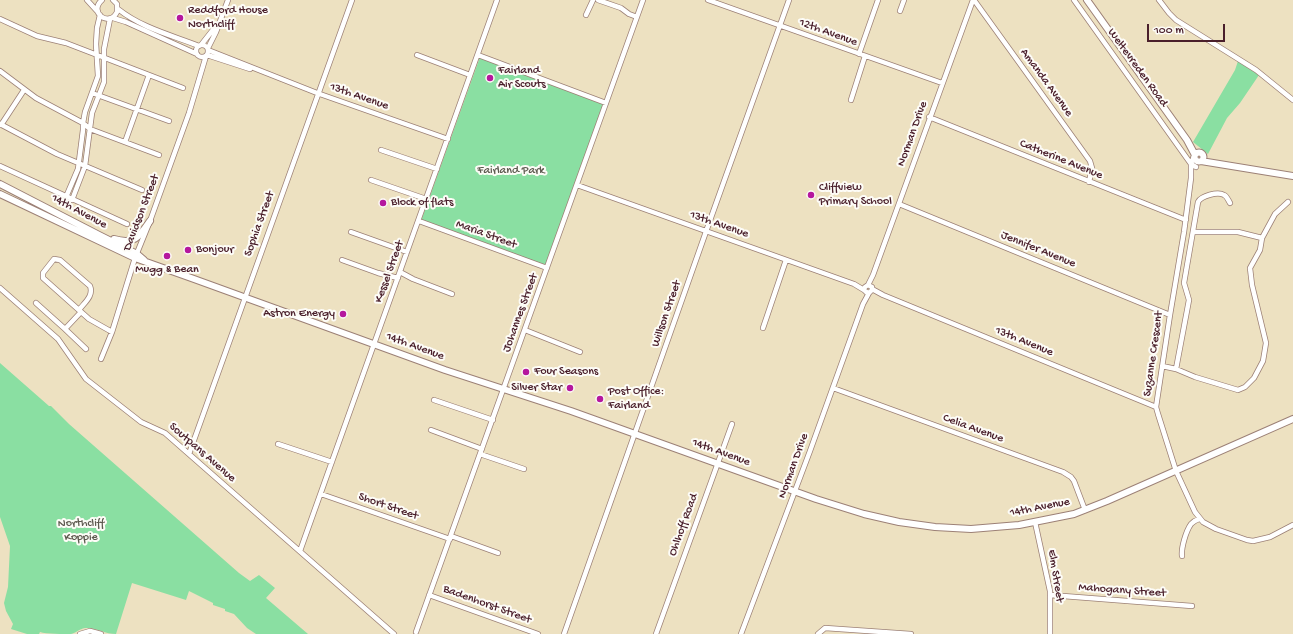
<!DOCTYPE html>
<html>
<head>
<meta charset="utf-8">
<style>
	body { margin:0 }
	#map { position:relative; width:1293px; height:634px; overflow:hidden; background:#ede1c1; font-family:"Gochi Hand",sans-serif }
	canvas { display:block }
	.scale { position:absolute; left:1147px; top:24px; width:78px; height:18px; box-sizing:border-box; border:2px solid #4a1f2b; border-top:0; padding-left:5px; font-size:12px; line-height:14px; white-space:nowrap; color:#4a1f2b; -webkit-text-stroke:3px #fdfcf7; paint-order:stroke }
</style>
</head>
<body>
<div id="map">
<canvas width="1293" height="634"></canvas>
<div class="scale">100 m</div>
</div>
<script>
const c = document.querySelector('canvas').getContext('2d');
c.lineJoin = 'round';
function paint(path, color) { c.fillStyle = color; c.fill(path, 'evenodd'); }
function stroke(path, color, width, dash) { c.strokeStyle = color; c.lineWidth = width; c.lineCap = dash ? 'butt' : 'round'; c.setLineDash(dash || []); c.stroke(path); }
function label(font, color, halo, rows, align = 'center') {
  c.font = font + ' "Gochi Hand",sans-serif'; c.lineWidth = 4; c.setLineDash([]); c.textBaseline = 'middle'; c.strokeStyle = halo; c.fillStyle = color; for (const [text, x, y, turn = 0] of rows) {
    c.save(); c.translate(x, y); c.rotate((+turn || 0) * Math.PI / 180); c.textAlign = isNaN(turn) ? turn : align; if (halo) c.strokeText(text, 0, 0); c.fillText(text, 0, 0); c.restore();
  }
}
paint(new Path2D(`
	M480,57L606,104L548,266L421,221Z
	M1238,61L1259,75L1240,103L1227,118L1208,154L1193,142L1235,70Z
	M0,363L49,406H51L69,424L239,573L250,581L259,575L275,588L266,598L308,634H256L247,628L234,614L225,611V609L213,605V603L189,591L186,600L132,583L116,634C105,634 96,627 85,628C79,629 76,633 71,634C64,634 46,634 40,632L39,634H27L11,629L13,624L6,611L4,603L8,587L10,546L0,517Z`), '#8adfa2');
const street = new Path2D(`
	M87,0L97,11
	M102,0C88,12 109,28 117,12V4L113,0
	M598,0L621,8L629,14L637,17
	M708,0L942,83
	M974,0L1090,161L1092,168L1089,182
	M1074,0L1191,164L1196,167
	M1159,0L1169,13L1176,20L1256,70L1293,100
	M118,9C142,28 171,35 199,46
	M900,11L904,0
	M586,15L593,0
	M113,18L126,22L197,54
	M0,19L37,36L66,43L183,88
	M201,45L216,26
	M196 51a6 6 0 1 1 12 0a6 6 0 1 1-12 0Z
	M208,48L216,32L228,0
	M208,50L317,93L448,139
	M859,54L878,0
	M207,55L250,69
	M417,55L470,75
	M478,55L606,103
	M0,71L36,98L83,123L90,129L159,155
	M92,93L169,121
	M851,100L865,56
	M929,117L1186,220
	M0,124L57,154L142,190
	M1,125L24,90
	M125,142L149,75
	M381,150L437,169
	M1194,156L1191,164V178L1184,232L1170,315L1156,407L1158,414L1176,471L1195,512L1203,522L1216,529L1247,540L1253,541L1270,537L1293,525
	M0,166L127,224
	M371,180L426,199
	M577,185L854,284L864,290
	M66,197L78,169L83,130V123L85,112L98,76L96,44L97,28L100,15
	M72,200L85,166L92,113L104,82V49L110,19
	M899,204L1170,315
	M419,221L547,268
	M351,232L407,252
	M1193,232H1238L1262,238
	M342,260L378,273L398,278
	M400,272L413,279L452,294
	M868,285L873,275L973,0
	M0,288L58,339L86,379L141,422L165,433L394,634
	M872,289L883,295L1156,407
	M36,303L65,329L81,312
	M79,310C84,303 94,296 90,286L60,260L54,259L43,273V278L89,319L112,332
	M763,328L786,260
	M65,329L86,349
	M525,330L580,352
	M101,359L112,332L135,258L150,221L189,113L206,56
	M1162,366L1176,369L1195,377L1238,390L1245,387L1254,378L1263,361L1266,343L1252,285L1250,268L1260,250L1262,238L1275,214L1288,202
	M1176,369L1189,300L1184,283L1198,202C1201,196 1218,191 1224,195C1227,196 1228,200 1230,203
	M833,388L1063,472L1071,477L1074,481L1085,510
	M434,400L493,420
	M431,430L482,449
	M278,444L332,462
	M189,454L352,0
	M480,454L524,469
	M321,494L450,539
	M1035,522L1050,591V634
	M451,536L498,553
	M300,551L497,0
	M1182,556C1181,548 1186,531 1191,524C1193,522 1196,520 1199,519
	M429,595L538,634
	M1050,595L1192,606
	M416,632L643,0
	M80,634L90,631L101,634
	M564,634C638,422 713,211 789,0
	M656,634L732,424
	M741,634L810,451L863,304L869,293L872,290V287L868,285L865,287L864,290L866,292L869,293
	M818,634L825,628L911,634`);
const secondary = new Path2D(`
	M1087,0L1187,140L1195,155
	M1194.5 157a4.5 4.5 0 1 1 9 0a4.5 4.5 0 1 1-9 0Z
	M1201,161L1293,176
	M0,184L99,235L137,254L144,260
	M0,194L135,258L194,279L445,370L571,411L816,499L864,514L899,522L935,527L971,529L1019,525L1074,514L1107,501L1293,419
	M114,239C135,245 139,237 150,221`);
stroke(street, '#9c8076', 6);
stroke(secondary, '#9c8076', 8);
stroke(street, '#fff', 4.5);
stroke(secondary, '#fff', 6);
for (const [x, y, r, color] of [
	[180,18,4,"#b5179e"],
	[490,78,4,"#b5179e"],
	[811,195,4,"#b5179e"],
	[383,203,4,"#b5179e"],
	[188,250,4,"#b5179e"],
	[167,256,4,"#b5179e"],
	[343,314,4,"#b5179e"],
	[526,372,4,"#b5179e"],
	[570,388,4,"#b5179e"],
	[600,399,4,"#b5179e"]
]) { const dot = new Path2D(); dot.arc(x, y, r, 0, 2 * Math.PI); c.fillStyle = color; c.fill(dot); stroke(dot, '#fdfcf7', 1.5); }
label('12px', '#4a1f2b', '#fdfcf7', [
	["Reddford House",188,11],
	["Northcliff",188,25],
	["Fairland",498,71],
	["Air Scouts",498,85],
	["Cliffview",819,188],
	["Primary School",819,202],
	["Block of flats",391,203],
	["Bonjour",196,250],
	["Mugg & Bean",167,270,"center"],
	["Astron Energy",335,314,"right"],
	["Four Seasons",534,372],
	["Silver Star",562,388,"right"],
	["Post Office:",608,392],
	["Fairland",608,406]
], 'left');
label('12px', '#4a1f2b', '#fdfcf7', [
	["12th Avenue",828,33,20],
	["Weltevreden Road",1137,68,54],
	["Amanda Avenue",1046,83,54],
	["13th Avenue",359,97,19],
	["Norman Drive",913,134,-70],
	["Catherine Avenue",1061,160,22],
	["14th Avenue",79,212,28],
	["Davidson Street",142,213,-69],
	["Sophia Street",260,224,-70],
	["13th Avenue",719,225,19],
	["Maria Street",486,235,20],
	["Jennifer Avenue",1038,250,22],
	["Kessel Street",390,272,-70],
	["Johannes Street",521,313,-70],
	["Willson Street",667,314,-71],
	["13th Avenue",1024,342,22],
	["14th Avenue",415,347,20],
	["Suzanne Crescent",1154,354,-82],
	["Celia Avenue",973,429,20],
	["Soutpans Avenue",202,453,41],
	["14th Avenue",721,453,20],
	["Norman Drive",794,466,-70],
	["Short Street",388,507,19],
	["14th Avenue",1040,508,-11],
	["Ohlhoff Road",684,525,-70],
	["Elm Street",1055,576,81],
	["Mahogany Street",1122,591,4],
	["Badenhorst Street",487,605,20]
]);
label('12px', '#5d594f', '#fdfcf7', [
	["Fairland Park",511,171],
	["Northcliff",81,524],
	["Koppie",81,538]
]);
</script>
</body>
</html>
